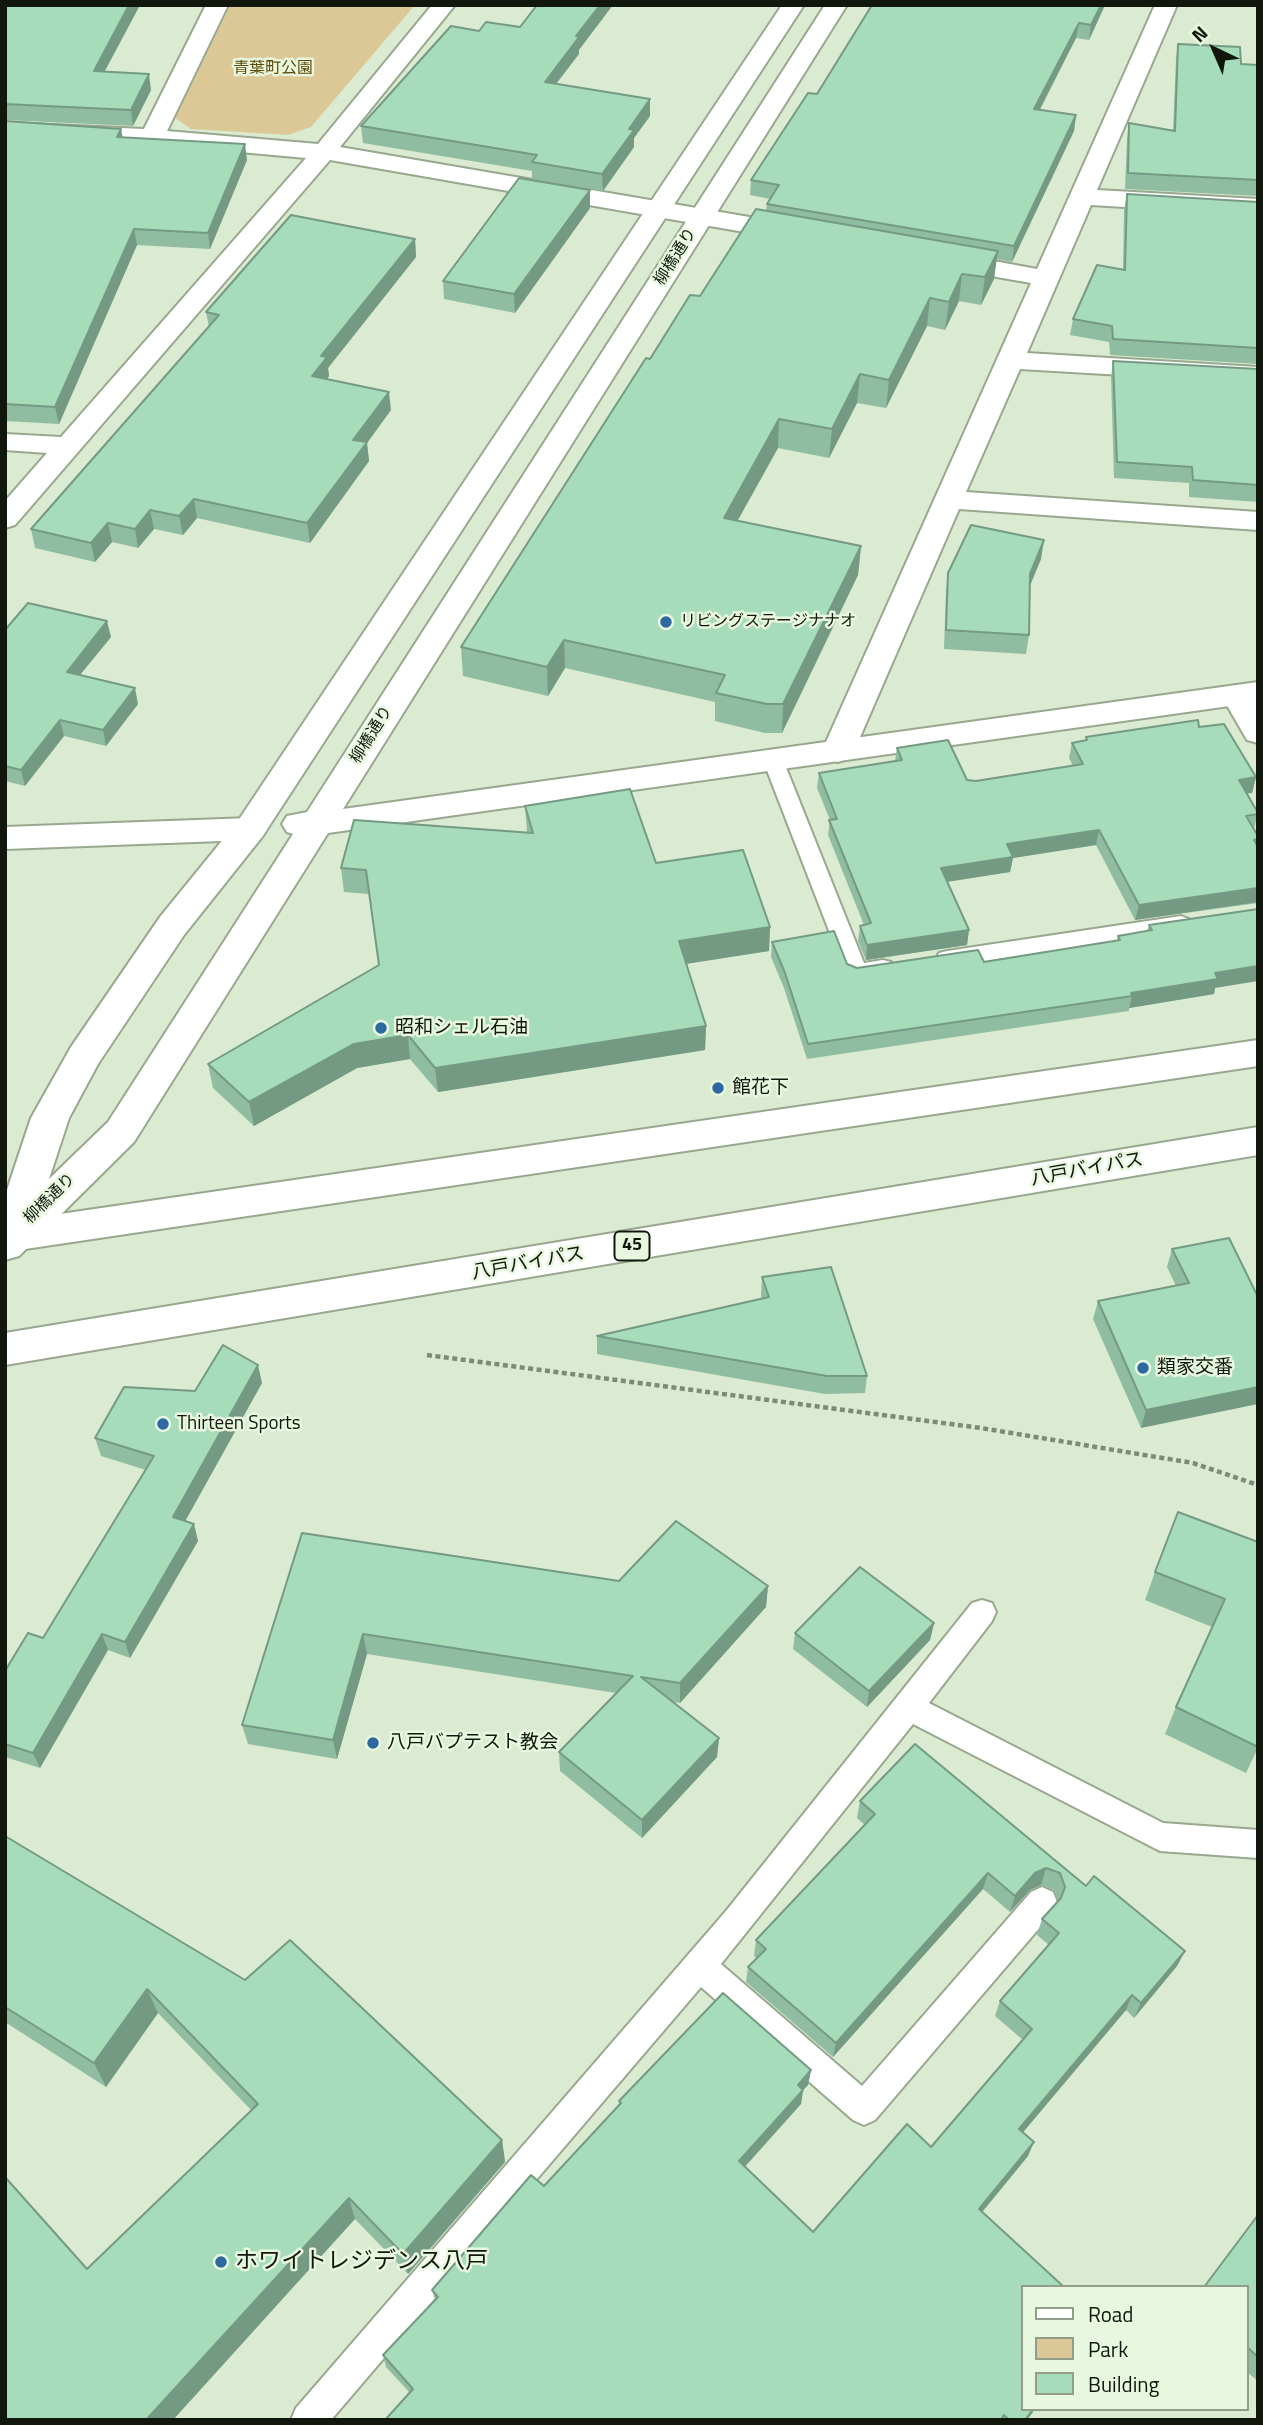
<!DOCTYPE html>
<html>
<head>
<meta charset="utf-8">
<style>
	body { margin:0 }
	#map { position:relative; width:1263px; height:2425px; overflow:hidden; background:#daebd1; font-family:"Titillium Web",sans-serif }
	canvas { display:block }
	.frame { position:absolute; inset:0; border:7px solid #11170d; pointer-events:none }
	.legend { position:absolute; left:1021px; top:2285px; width:228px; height:126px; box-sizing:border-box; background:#e8f8de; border:2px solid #929e8a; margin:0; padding:9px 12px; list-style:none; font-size:21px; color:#11170d }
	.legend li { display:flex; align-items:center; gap:14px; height:35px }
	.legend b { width:35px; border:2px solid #929e8a }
	.north { position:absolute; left:1179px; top:14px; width:70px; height:70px; -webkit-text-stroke:5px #e8f8de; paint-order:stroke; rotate:316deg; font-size:19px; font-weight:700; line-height:28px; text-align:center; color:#11170d }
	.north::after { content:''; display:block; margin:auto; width:24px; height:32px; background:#11170d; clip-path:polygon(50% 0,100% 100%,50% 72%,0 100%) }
</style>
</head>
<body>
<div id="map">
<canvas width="1263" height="2425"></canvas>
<div class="frame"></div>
<ul class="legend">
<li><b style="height:9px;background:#fff"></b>Road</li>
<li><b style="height:19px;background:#dcc897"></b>Park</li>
<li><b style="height:19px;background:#a7dcbb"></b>Building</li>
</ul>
<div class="north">N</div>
</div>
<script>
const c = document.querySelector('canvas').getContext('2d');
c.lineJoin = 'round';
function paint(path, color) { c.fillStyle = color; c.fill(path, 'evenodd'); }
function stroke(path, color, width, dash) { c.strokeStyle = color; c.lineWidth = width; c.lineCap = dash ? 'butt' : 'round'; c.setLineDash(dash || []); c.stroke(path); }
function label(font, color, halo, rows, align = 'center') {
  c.font = font + ' "Titillium Web","Noto Sans JP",sans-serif'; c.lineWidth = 5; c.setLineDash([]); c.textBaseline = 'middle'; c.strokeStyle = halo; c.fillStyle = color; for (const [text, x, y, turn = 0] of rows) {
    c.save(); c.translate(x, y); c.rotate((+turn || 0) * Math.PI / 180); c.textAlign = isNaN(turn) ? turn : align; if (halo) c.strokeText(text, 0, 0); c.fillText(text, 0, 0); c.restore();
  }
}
paint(new Path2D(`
	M230,5H415L311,127L288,135L191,129L175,118Z`), '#dcc897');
const lane = new Path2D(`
	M773,753L783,760L864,963L883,960L891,962L894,968L891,974L856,980L848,978L845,972L763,760Z
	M1181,916L1189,919L1192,924L1189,929L947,967L939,965L936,959L939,953L947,951Z
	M982,1600L992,1603L996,1612L992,1621L929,1703L1163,1823L1258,1830V1858L1160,1851L913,1724L721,1964L862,2086L1031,1892L1042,1887L1053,1892L1057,1902L1053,1912L875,2120L864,2125L853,2120L701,1987L331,2420H291L296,2408L726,1911L972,1603Z`);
const street = new Path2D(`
	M206,5H228L167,131L318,144L432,5H455L340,147L796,225L805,228L809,233L805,238L796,241L330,160L15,525L5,528V501L47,453L5,450V434L61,437L306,158L152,144L5,137V123L144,129Z
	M1155,5H1177L1097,190L1258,199V215L1091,205L1027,353L1258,367V383L1020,369L966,492L1258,512V530L959,509L854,751L849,758L838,762L827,758L822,751L1031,283L945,268L936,265L932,260L936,255L945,252L1037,269Z
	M1237,685L1248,688L1258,704V743L1247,740L1221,695L1226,688Z
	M250,818L262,821L267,829L262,837L250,840L5,849V827Z`);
const secondary = new Path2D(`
	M782,5H804L262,837L184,935L98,1064L69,1118L49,1179L108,1122L293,834L287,832L282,824L287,816L307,812L825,5H847L343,809L1258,682V702L328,833L134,1142L19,1256L5,1260V1196L31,1118L71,1047L160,917L238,821Z`);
const highway = new Path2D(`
	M1258,1040V1066L5,1252V1222Z
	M1258,1127V1155L5,1365V1333Z`);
stroke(lane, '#98a88f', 4);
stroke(street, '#98a88f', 4);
stroke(secondary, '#98a88f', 4);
stroke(highway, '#98a88f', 4);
stroke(new Path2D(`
	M427,1355L981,1428L1193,1463L1258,1485`), '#7e8a77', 4.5, [5, 3.5]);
paint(lane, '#fff');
paint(street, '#fff');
paint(secondary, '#fff');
paint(highway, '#fff');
paint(new Path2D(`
	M5,5H140L105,71L151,90L133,126L5,120Z
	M1105,5L1089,40L1076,38L1040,110L1076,115L1074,131L1012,262L996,259L994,279L981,305L959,301L945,330L927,326L886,408L857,403L829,458L778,448L737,521L861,546L858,575L782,733H765L715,721V702L565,668L548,696L463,676L461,647L650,359L700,296L766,211L767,204L770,199L750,195L751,180L817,94Z
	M1178,44L1241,64L1258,65V196L1125,189L1127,139L1129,123L1173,130L1176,59Z
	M579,50V54L556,84L650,99V116L634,138V147L603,191L532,179V171L363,143L361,126Z
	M5,121L122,137L247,160L210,249L137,245L59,424L5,421Z
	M590,190V208L515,313L444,299L443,281Z
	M1127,194L1258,202V364L1110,355L1109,342L1070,335L1073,319L1123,269L1124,210Z
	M415,239L416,257L328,368L329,376L327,379L391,410L367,443L369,461L310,543L197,518L183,535L154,529L138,548L112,542L95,562L35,548L31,529L209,327L206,312Z
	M1113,361L1258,369V502L1189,497V483L1114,478L1111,377Z
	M1041,559L1029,587V635L1026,654L944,649L946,592L948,573Z
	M5,630L111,637L80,675L138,704L106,746L64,736L25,786L5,781Z
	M1199,727L1256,777L1252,793H1247L1258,813L1254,829L1258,847V903L1135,920L1096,845L1013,858L1010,872L947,882L969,930L967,945L866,960L858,941L860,926L864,925L828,835L830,820L817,788L819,773L895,761L897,748L967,780L976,781L1073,766L1069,758L1072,743L1085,741L1086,737Z
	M525,806L656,863L770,927L769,951L686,964L706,1026L705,1050L438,1092L410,1059L357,1068L254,1126L213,1088L208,1064L379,965L369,894L344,892L341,868L527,832Z
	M1149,925L1215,988L1214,994L1129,1008V1011L807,1059L784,988L771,957L772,942L857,968L984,962L1117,941L1118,936L1147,931Z
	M1229,1238L1141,1428L1093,1319L1098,1301L1176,1286L1167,1267L1172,1249Z
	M762,1277L867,1376L865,1393L825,1394L597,1354V1336L762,1299L761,1295Z
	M262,1383L185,1521L198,1541L130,1658L108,1650L40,1768L5,1757V1671L43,1638L146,1470L101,1456L95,1438L195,1391Z
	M302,1533L619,1581L768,1586L766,1607L680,1703L673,1702L719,1738L717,1757L642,1838L560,1771L559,1752L616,1693L367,1654L337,1759L248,1744L242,1725Z
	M1258,1542V1748L1246,1773L1165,1734L1176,1707L1212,1627L1145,1600L1155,1572Z
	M934,1623L930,1640L867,1707L793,1649L795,1633Z
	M915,1744L1086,1886L1185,1951L1177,1966L1134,2018L1126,2010L1023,2132L1028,2156L982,2212L1023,2409H1035L1027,2420H385L410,2393L386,2367L383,2355L435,2300L432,2290L544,2186L619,2106V2101L811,2070L808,2085L803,2090L801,2104L745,2167L813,2232L931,2147L1023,2040L995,2016L1000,2001L1049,1945L1037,1935L1042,1919L1058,1900L1054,1890L1041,1885L1030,1890L1010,1912L983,1889L833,2057L746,1982L748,1967L757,1958L754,1956L756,1940L865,1825L857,1818L860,1801Z
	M5,1836L502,2140L505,2162L408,2274L355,2219L87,2269L251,2110L158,2013L106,2087L5,2022Z
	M1258,2215V2381L1247,2372V2287Z`), '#90bda1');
paint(new Path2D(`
	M129,5H140L96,87L94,71Z
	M600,5H613L579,50V54L545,98V82L576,36Z
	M1101,5H1105L1089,40L1091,25Z
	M1079,23L1076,38L1032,124L1034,109Z
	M149,74L151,90L133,126L131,110Z
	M650,99V116L634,138V147L603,191L602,174L629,129Z
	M1076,115L1074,131L1012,262L1014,246Z
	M121,129L124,145L117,137Z
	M245,144L247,160L210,249L208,233Z
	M590,190V208L515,313L514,294Z
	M134,229L137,245L59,424L55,407Z
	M415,239L416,257L328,368L329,376L314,395L312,376L321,356Z
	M998,251L994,279L981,305L985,277Z
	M962,274L959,301L945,330L949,302Z
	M930,298L927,326L886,408L889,380Z
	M860,374L857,403L829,458L832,429Z
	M389,392L391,410L367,443L369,461L310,543L307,523L353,440Z
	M779,419L778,448L723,547L724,518Z
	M194,499L197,518L183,535L179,516Z
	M150,510L154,529L138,548L135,529Z
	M108,523L112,542L95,562L91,543Z
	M1044,540L1041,559L1027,593L1030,574Z
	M861,546L858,575L782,733L783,704Z
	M107,621L111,637L70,687L67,672Z
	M564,640L565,668L548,696L547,667Z
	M135,688L138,704L106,746L103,730Z
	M60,720L64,736L25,786L21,770Z
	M1256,777L1252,793L1235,795L1239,780Z
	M1099,830L1096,845L1013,858L1010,872L939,883L941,868L1007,844Z
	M1258,888V902L1135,920L1139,905Z
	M770,927L769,951L678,965L679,941Z
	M969,930L967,945L866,960L867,945Z
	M1258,966V981L1215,988L1214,994L1129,1008L1132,996L1131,993L1215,973Z
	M706,1026L705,1050L438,1092L435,1068Z
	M408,1035L410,1059L357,1068L254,1126L249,1102L354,1044Z
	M258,1365L262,1383L178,1534L173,1517Z
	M1258,1387V1404L1141,1428L1146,1410Z
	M194,1524L198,1541L130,1658L125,1642Z
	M768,1586L766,1607L680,1703V1683Z
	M934,1623L930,1640L867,1707L869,1691Z
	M102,1634L108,1650L40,1768L33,1753Z
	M363,1634L367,1654L337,1759L333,1740Z
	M719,1738L717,1757L642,1838V1820Z
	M1046,1868L1041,1885L1030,1890L1010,1912L1015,1896L1035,1873Z
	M988,1873L983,1889L833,2057L836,2043Z
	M1185,1951L1177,1966L1134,2018L1141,2003Z
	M147,1989L158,2013L106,2087L94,2063Z
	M1132,1995L1126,2010L1014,2143L1019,2129Z
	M811,2070L808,2085L803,2090L801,2104L737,2175L739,2161L798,2085Z
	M502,2140L505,2162L408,2274L403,2254Z
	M1034,2142L1028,2156L974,2222L979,2209Z
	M349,2198L355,2219L173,2420H146Z
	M1033,2409H1035L1027,2420H1025Z`), '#759a83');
const building = new Path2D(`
	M5,5H129L94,71L149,74L131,110L5,104Z
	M537,5H600L576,36L579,37L545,82L650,99L629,129L634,130L602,174L532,162L537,155L361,126L451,26L479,31L486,22L520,27Z
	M872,5H1101L1091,25L1079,23L1034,109L1076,115L1014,246L767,204L779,185L751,180L808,93L817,94Z
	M1178,44L1240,47L1241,64L1258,65V180L1128,173L1129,123L1175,131Z
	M5,121L121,129L117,137L245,144L208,233L134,229L55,407L5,404Z
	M519,178L590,190L514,294L443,281Z
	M1127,194L1258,202V348L1113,339L1112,326L1073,319L1097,265L1125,270Z
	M756,209L998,251L985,277L962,274L949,302L930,298L889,380L860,374L832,429L779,419L724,518L861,546L783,704H767L716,693L725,675L564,640L547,667L461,647L646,358L650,359L690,295L700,296Z
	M291,215L415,239L321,356L327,357L312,376L389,392L353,440L367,442L307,523L194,499L179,516L150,510L135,529L108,523L91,543L31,529L219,315L206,312Z
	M1113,361L1258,369V485L1193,480L1192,467L1117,462Z
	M971,525L1044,540L1030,574L1029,635L946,630L948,573Z
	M28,603L107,621L67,672L135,688L103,730L60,720L21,770L5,766V630Z
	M1198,720L1199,727L1224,724L1256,777L1239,780L1258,813V814L1246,816L1258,836V839L1254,840L1258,847V888L1139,905L1099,830L1007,844L1013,857L941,868L969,930L867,945L860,926L871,923L829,820L837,819L819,773L902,760L897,748L948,740L967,780L976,781L1083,764L1072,743L1087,740L1086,737Z
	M630,789L656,863L743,850L770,927L679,941L706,1026L435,1068L408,1035L354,1044L249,1102L208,1064L379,965L366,870L341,868L354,820L533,833L525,806Z
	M1258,909V966L1215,973L1218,979L1131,993L1132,996L808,1044L785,973L772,942L834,931L847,964L857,968L978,950L984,962L1120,940L1118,936L1152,930L1149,925Z
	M1229,1238L1258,1297V1387L1146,1410L1098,1301L1189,1283L1172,1249Z
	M831,1267L867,1376H827L597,1336L769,1297L762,1277Z
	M223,1345L258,1365L173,1517L194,1524L125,1642L102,1634L33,1753L5,1744V1671L28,1633L43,1638L154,1456L95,1438L124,1387L195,1391Z
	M1178,1512L1258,1542V1747L1176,1707L1225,1599L1155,1572Z
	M676,1521L768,1586L680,1683L641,1677L719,1738L642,1820L559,1752L633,1676L363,1634L333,1740L242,1725L302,1533L619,1581Z
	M860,1567L934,1623L869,1691L795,1633Z
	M915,1744L1086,1886L1094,1876L1185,1951L1141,2003L1132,1995L1019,2129L1034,2142L979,2209L1064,2287H1023V2409H1033L1025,2420H1009L1004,2415L1001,2420H385L413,2389L383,2355L438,2297L432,2290L531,2175L544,2186L621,2103L619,2101L723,1993L811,2070L798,2085L803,2090L739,2161L813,2232L907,2124L931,2147L1032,2029L1000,2001L1059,1933L1042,1919L1061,1898L1065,1887L1060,1873L1046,1868L1035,1873L1015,1896L988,1873L836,2043L748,1967L766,1949L756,1940L875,1814L860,1801Z
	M5,1836L245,1980L290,1940L502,2140L403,2254L349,2198L146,2420H5V2177L87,2269L258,2104L147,1989L94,2063L5,2007Z
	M1258,2215V2357L1247,2347V2287H1204Z`);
paint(building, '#a7dcbb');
stroke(building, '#759a83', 2);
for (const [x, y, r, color] of [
	[666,622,7,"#2d68a0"],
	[381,1028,7,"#2d68a0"],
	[718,1088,7,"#2d68a0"],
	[1143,1368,7,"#2d68a0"],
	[163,1424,7,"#2d68a0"],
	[373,1743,7,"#2d68a0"],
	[221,2262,7,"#2d68a0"]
]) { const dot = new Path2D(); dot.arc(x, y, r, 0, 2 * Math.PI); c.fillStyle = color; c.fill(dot); stroke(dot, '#e8f8de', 2.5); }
label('16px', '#614b0c', '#e8f8de', [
	["青葉町公園",273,69]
]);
label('16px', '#11170d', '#e8f8de', [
	["柳橋通り",676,257,-58],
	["柳橋通り",372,735,-58],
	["柳橋通り",50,1199,-44]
]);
label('16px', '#11170d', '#e8f8de', [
	["リビングステージナナオ",680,622]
], 'left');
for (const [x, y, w] of [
	[632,1246,35]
]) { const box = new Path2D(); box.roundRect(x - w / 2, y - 14.5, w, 29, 5); c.fillStyle = '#e8f8de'; c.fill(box); stroke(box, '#11170d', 2); }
label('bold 18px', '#11170d', null, [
	["45",632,1246]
]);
label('19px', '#11170d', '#e8f8de', [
	["昭和シェル石油",395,1028],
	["館花下",732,1088],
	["類家交番",1157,1368],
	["Thirteen Sports",177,1424],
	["八戸バプテスト教会",387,1743]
], 'left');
label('19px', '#11170d', '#e8f8de', [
	["八戸バイパス",1087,1170,-10],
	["八戸バイパス",528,1264,-10]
]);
label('23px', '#11170d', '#e8f8de', [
	["ホワイトレジデンス八戸",235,2262]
], 'left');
</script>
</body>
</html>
